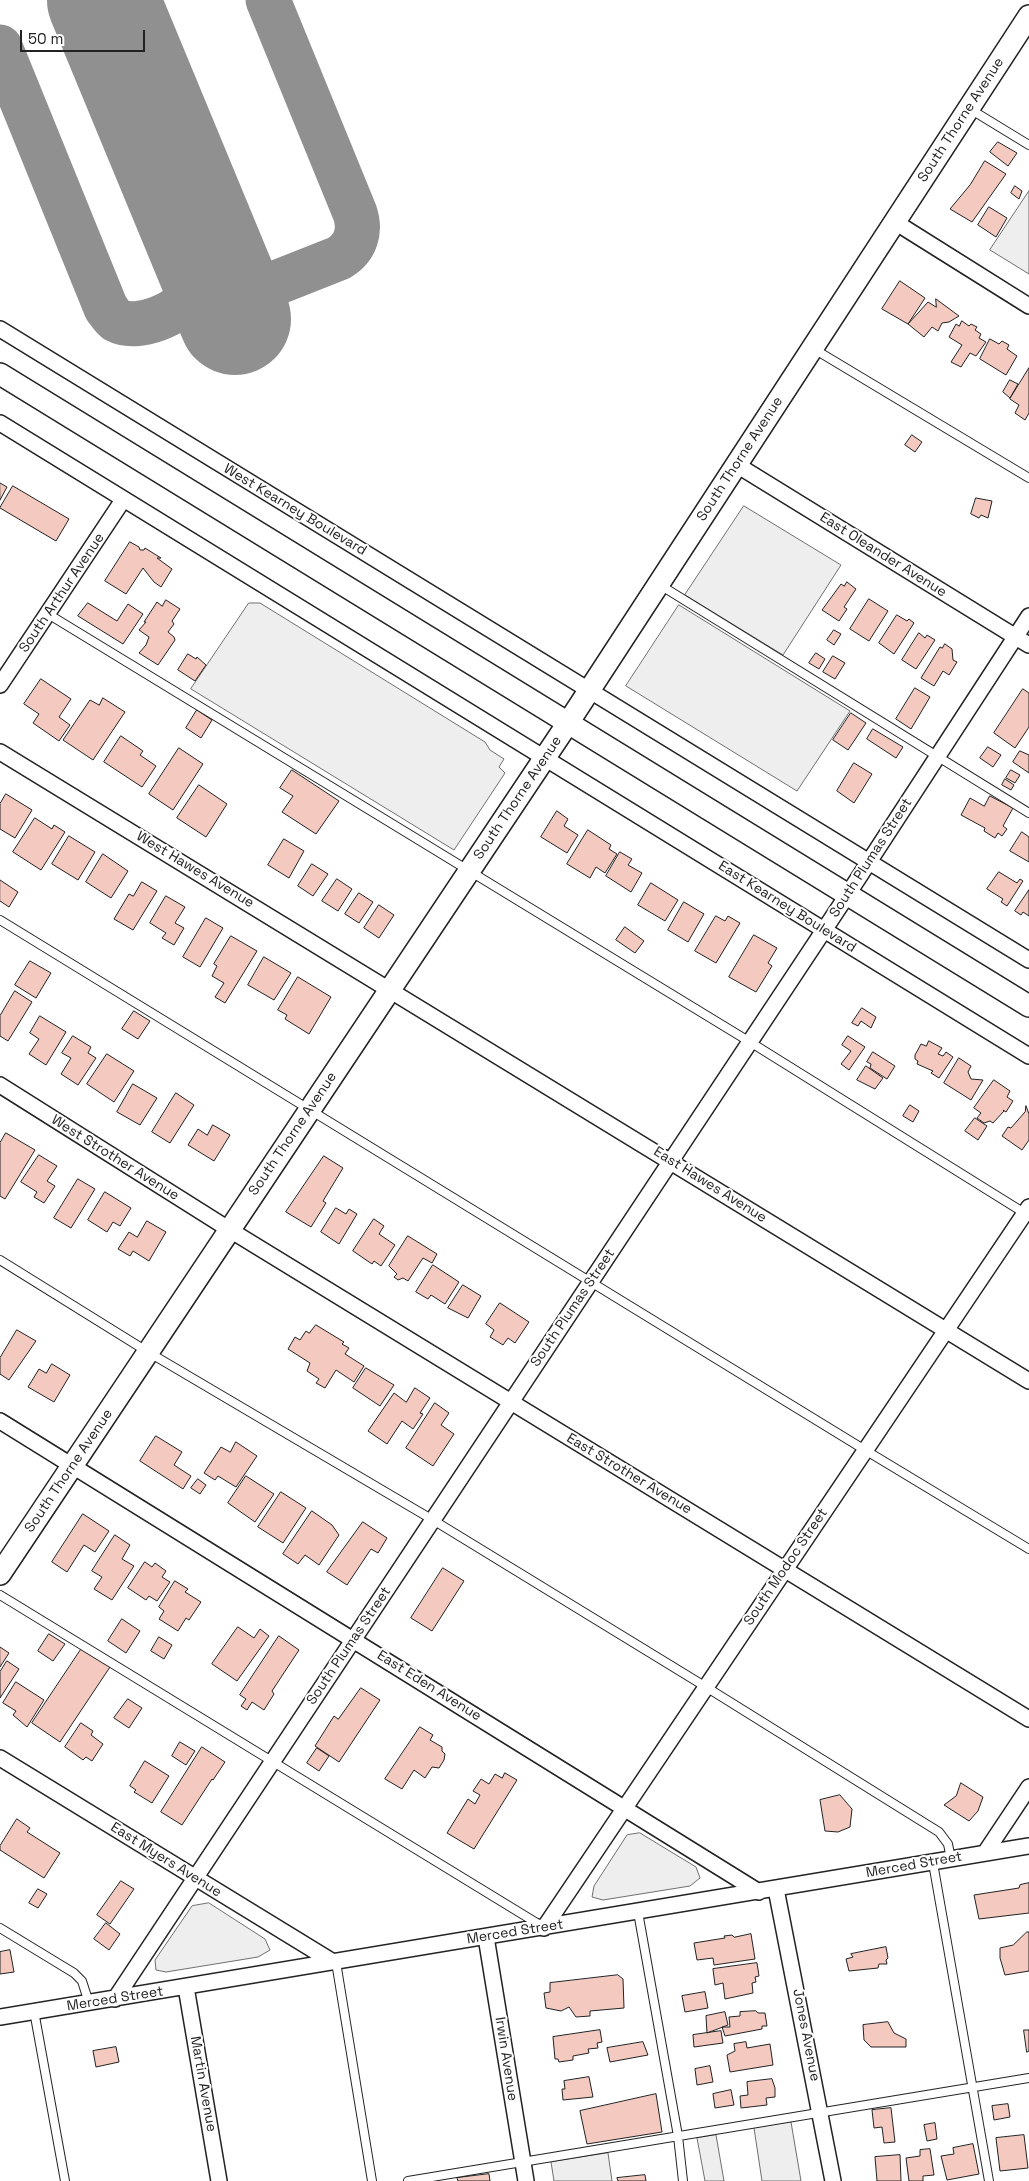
<!DOCTYPE html>
<html>
<head>
<meta charset="utf-8">
<style>
	body { margin:0 }
	#map { position:relative; width:1029px; height:2181px; overflow:hidden; background:#fff; font-family:"Space Grotesk",sans-serif }
	canvas { display:block }
	.scale { position:absolute; left:20px; top:30px; width:125px; height:22px; box-sizing:border-box; border:2px solid #222; border-top:0; padding-left:6px; font-size:15px; line-height:18px; white-space:nowrap; color:#222; -webkit-text-stroke:4px #fff; paint-order:stroke }
</style>
</head>
<body>
<div id="map">
<canvas width="1029" height="2181"></canvas>
<div class="scale">50 m</div>
</div>
<script>
const c = document.querySelector('canvas').getContext('2d');
c.lineJoin = 'round';
function paint(path, color) { c.fillStyle = color; c.fill(path, 'evenodd'); }
function stroke(path, color, width, dash) { c.strokeStyle = color; c.lineWidth = width; c.lineCap = dash ? 'butt' : 'round'; c.setLineDash(dash || []); c.stroke(path); }
function label(font, color, halo, rows, align = 'center') {
  c.font = font + ' "Space Grotesk",sans-serif'; c.lineWidth = 4; c.setLineDash([]); c.textBaseline = 'middle'; c.strokeStyle = halo; c.fillStyle = color; for (const [text, x, y, turn = 0] of rows) {
    c.save(); c.translate(x, y); c.rotate((+turn || 0) * Math.PI / 180); c.textAlign = isNaN(turn) ? turn : align; if (halo) c.strokeText(text, 0, 0); c.fillText(text, 0, 0); c.restore();
  }
}
const green = new Path2D(`
	M1029,191V274L990,250Z
	M744,506L841,565L783,655L685,595Z
	M249,603H260L485,742L490,750L504,759L499,767L505,773L454,850L191,689Z
	M679,605L850,711L797,791L626,686Z
	M640,1833L696,1867L700,1878L690,1886L603,1900L592,1897L594,1886L627,1835Z
	M209,1903L265,1939L270,1950L258,1957L166,1972L156,1970L155,1960L192,1906Z
	M791,2122L801,2181H762L754,2128Z
	M716,2135L724,2181H705L697,2138Z
	M608,2153L612,2181H554L551,2162Z`);
paint(green, '#eee');
stroke(green, '#6f6f6f', 1);
stroke(new Path2D(`
	M0,47L106,308C109,312 112,317 116,320C138,332 180,313 193,294C203,279 204,262 204,245
	M204,245C216,267 224,293 253,292L339,258C356,248 361,231 355,213L268,0`), '#909090', 45);
stroke(new Path2D(`
	M103,0L235,319`), '#909090', 112);
const building = new Path2D(`
	M998,142L1017,153L1008,166L990,152Z
	M985,161L1006,174L972,222L950,209L970,185Z
	M1015,186L1022,191L1019,199L1011,193Z
	M989,207L1007,218L996,237L978,225Z
	M900,281L925,298L908,324L882,309Z
	M936,299L959,316L949,322L942,323L938,331L932,327L924,337L908,324L928,302L936,307Z
	M962,321L969,326L971,324L977,327L975,330L981,334L979,338L986,342L976,356L970,353L961,367L951,362L962,345L949,337L956,324L959,326Z
	M990,339L999,344L1002,341L1009,345L1007,349L1017,356L1006,375L980,359Z
	M1029,368V413L1025,420L1015,413L1019,405L1010,399Z
	M1010,380L1018,384L1010,398L1003,392Z
	M912,435L922,442L915,452L905,445Z
	M0,483L7,487L0,500Z
	M13,486L69,519L56,541L0,508Z
	M976,498L992,501L988,518L981,515L979,518L971,514Z
	M130,542L139,547L140,550H144L145,548L161,558H157L172,569L161,587L154,582L143,568L126,594L105,581Z
	M847,582L856,589L844,607L847,609L839,621L822,610L841,584L844,586Z
	M869,599L888,611L869,641L850,629Z
	M166,600L180,609L172,621L174,624L168,632L174,637L175,640L158,665L139,653L146,645L149,637L139,630L146,622H144L157,602L162,606Z
	M88,603L117,621L128,604L143,614L123,644L78,616Z
	M897,615L907,621L909,619L914,623L894,654L879,643Z
	M834,630L841,634L834,645L827,640Z
	M919,633L925,638L927,635L935,640L916,669L902,660Z
	M945,644L952,649L953,660L957,662L949,675L943,671L934,686L921,678L940,647L942,648Z
	M816,653L825,659L819,669L809,663Z
	M188,654L196,659L197,657L206,665L195,681L178,670Z
	M833,656L845,663L835,679L823,672Z
	M41,679L71,699L59,717L70,725L59,741L33,723L39,714L24,704Z
	M915,688L930,697L911,729L896,719Z
	M1023,689L1029,693V727L1015,748L994,733Z
	M103,698L125,712L93,760L63,740L90,700L99,705Z
	M197,710L212,720L201,738L186,728Z
	M851,713L866,723L848,750L833,740Z
	M873,729L903,747L896,758L867,739Z
	M121,736L143,751L140,755L156,766L142,787L104,762Z
	M988,747L1001,755L993,767L980,758Z
	M179,748L203,764L173,810L149,794Z
	M1020,751L1029,755V773L1013,762Z
	M854,763L872,774L854,803L837,791Z
	M292,770L339,801L316,834L282,812L293,796L280,788Z
	M1011,770L1020,775L1015,783L1006,778Z
	M1005,779L1014,785L1011,790L1002,785Z
	M199,785L227,804L206,837L177,818Z
	M6,794L32,810L15,838L0,829V804Z
	M990,796L1013,808L1003,826L1007,829L1002,836L998,833L995,838L984,831L985,828L961,815L970,798L984,806Z
	M557,811L568,819L564,826L578,835L567,853L541,837Z
	M35,818L52,829L54,825L65,832L41,870L13,852Z
	M588,830L611,845L609,849L617,854L605,873L596,867L590,878L567,864Z
	M1022,832L1029,837V862L1010,851Z
	M69,836L95,852L78,880L52,864Z
	M284,839L304,851L289,878L268,865Z
	M620,852L632,859L628,865L642,873L631,892L606,876Z
	M103,854L128,871L111,898L86,882Z
	M312,864L328,874L313,896L298,886Z
	M999,872L1017,883L1020,879L1023,881L1007,906L1001,902L1003,899L987,889Z
	M337,879L352,889L338,911L322,901Z
	M0,880L18,892L9,907L0,901Z
	M142,882L157,891L133,930L114,919L129,894L133,896Z
	M651,883L678,900L665,921L638,905Z
	M1029,890V916L1023,912L1021,915L1015,911Z
	M359,893L373,902L359,923L345,914Z
	M166,896L185,907L175,923L184,928L174,945L162,938L166,933L150,923Z
	M684,902L704,914L688,942L668,930Z
	M379,905L394,915L379,938L364,928Z
	M716,916L725,921L728,916L740,923L716,963L695,951Z
	M206,918L223,928L200,967L183,957Z
	M625,927L644,941L635,953L616,940Z
	M754,935L777,948L768,963L772,966L756,992L729,977Z
	M231,936L257,951L225,1003L215,997L224,983L212,976L217,966L214,964Z
	M264,957L291,973L274,1000L248,985Z
	M30,961L51,973L36,998L15,985Z
	M298,977L331,997L309,1034L285,1019L287,1015L278,1010Z
	M15,991L32,1002L8,1041L0,1036V1016Z
	M862,1008L876,1017L871,1028L861,1021L858,1026L852,1023Z
	M134,1011L150,1021L138,1039L122,1029Z
	M40,1016L66,1032L46,1065L29,1054L39,1039L30,1033Z
	M73,1036L91,1047L88,1053L96,1058L78,1085L61,1074L71,1058L62,1053Z
	M848,1036L865,1047L849,1070L841,1064L851,1051L842,1045Z
	M929,1041L942,1048L938,1054L943,1056L946,1052L953,1057L939,1078L931,1073L933,1071L917,1064L918,1061L915,1059V1055L921,1044L926,1046Z
	M873,1052L895,1066L887,1079L870,1068L871,1064L867,1062Z
	M107,1054L134,1071L114,1102L87,1084Z
	M959,1058L971,1066L968,1072L971,1079L983,1080L971,1100L944,1083Z
	M866,1066L883,1078L875,1089L857,1080Z
	M994,1080L1010,1091L1007,1097L1013,1101L1006,1112L1003,1110L1004,1111L993,1123L990,1121L984,1123L977,1118L981,1113L974,1108Z
	M133,1084L157,1098L140,1125L117,1112Z
	M176,1093L194,1105L170,1143L152,1132Z
	M910,1105L919,1111L913,1122L903,1116Z
	M1026,1106L1029,1114V1140L1022,1150L1002,1136L1008,1127L1011,1128L1025,1112Z
	M975,1118L987,1126L978,1140L965,1131Z
	M213,1125L230,1135L214,1161L188,1145L198,1129L207,1135Z
	M6,1133L35,1150L5,1199L0,1196V1143Z
	M39,1155L57,1166L47,1181L55,1186L44,1203L34,1197L37,1192L21,1182Z
	M324,1156L343,1168L323,1201L326,1203L311,1227L286,1212Z
	M78,1179L95,1189L71,1228L54,1218Z
	M105,1192L131,1208L120,1226L113,1222L107,1232L88,1220Z
	M336,1208L346,1214L349,1209L357,1214L339,1244L321,1232Z
	M374,1219L384,1226L379,1234L395,1245L381,1266L374,1261L372,1264L353,1251Z
	M147,1221L166,1232L149,1261L133,1251L130,1256L118,1249L129,1232L137,1237Z
	M408,1236L437,1254L432,1263L423,1258L408,1281L403,1278L398,1280L394,1277L397,1274L389,1266Z
	M433,1265L459,1282L445,1304L431,1295L428,1299L416,1292Z
	M463,1285L481,1296L468,1318L448,1308Z
	M500,1303L529,1322L515,1343L508,1338L503,1345L490,1337L494,1330L486,1324Z
	M316,1325L344,1342L342,1344L349,1348L345,1354L364,1366L354,1382L336,1370L325,1388L316,1383L319,1379L307,1371L310,1363L288,1349L295,1337L300,1340L306,1331L309,1333Z
	M17,1330L36,1341L9,1380L0,1374V1358Z
	M52,1364L70,1375L54,1402L28,1387L39,1369L46,1373Z
	M366,1368L394,1385L380,1406L353,1388Z
	M415,1388L430,1398L420,1413L423,1414L413,1429L402,1421L387,1444L368,1431L394,1393L406,1402Z
	M435,1403L449,1413L441,1425L454,1434L433,1466L406,1448Z
	M156,1436L182,1452L174,1465L191,1476L183,1489L140,1461Z
	M236,1442L257,1456L236,1487L218,1476L215,1480L204,1473L221,1447L230,1452Z
	M246,1476L274,1494L255,1522L228,1503Z
	M198,1479L206,1485L200,1494L191,1488Z
	M281,1492L306,1508L283,1543L258,1527Z
	M312,1511L332,1525L339,1535L319,1565L305,1555L298,1564L283,1554Z
	M83,1514L109,1531L95,1552L84,1545L67,1572L52,1562Z
	M363,1522L387,1538L378,1553L371,1549L347,1585L327,1572Z
	M115,1535L130,1545L122,1559L134,1566L112,1600L94,1589L102,1577L92,1571Z
	M145,1562L152,1567L155,1563L166,1571L162,1577L170,1582L157,1601L149,1596L146,1600L128,1588Z
	M443,1568L464,1581L432,1631L411,1618Z
	M175,1581L188,1589L185,1592L201,1602L189,1620L186,1618L178,1631L159,1619L164,1611L159,1607Z
	M122,1619L140,1631L126,1653L108,1641Z
	M238,1627L254,1638L260,1629L269,1636L237,1681L212,1664Z
	M49,1634L65,1644L53,1661L38,1651Z
	M279,1636L299,1650L272,1691L274,1694L264,1710L252,1702L247,1710L241,1706L246,1699L240,1695Z
	M159,1637L172,1645L164,1659L151,1651Z
	M0,1647L9,1653L0,1667Z
	M82,1648L110,1667L60,1742L32,1723Z
	M7,1661L19,1669L0,1698V1672Z
	M16,1682L44,1700L27,1727L13,1715L16,1711L3,1703Z
	M361,1688L380,1700L339,1762L315,1746L334,1716L338,1719Z
	M128,1699L142,1708L129,1728L114,1718Z
	M81,1723L93,1731L91,1735L103,1744L92,1761L86,1757L83,1760L65,1747Z
	M420,1727L433,1735L430,1740L442,1747V1751L445,1754L444,1760L439,1768L432,1767L425,1778L414,1770L402,1789L385,1779Z
	M180,1742L195,1751L186,1765L172,1756Z
	M202,1747L225,1762L213,1780L212,1779L182,1825L161,1812Z
	M317,1748L329,1756L319,1771L307,1763Z
	M145,1761L169,1776L152,1803L134,1792L136,1790L130,1786Z
	M505,1773L517,1780L474,1849L447,1833L468,1799L475,1804L480,1795L473,1791L481,1779L489,1784L495,1774L502,1778Z
	M961,1783L983,1797L978,1811L969,1821L944,1805L956,1796Z
	M840,1795L852,1809L850,1827L838,1832L825,1831L820,1800Z
	M17,1819L30,1828L27,1832L60,1853L44,1878L0,1850V1846Z
	M121,1881L134,1889L110,1924L97,1915Z
	M1029,1883V1913L979,1919L974,1895L1019,1888L1020,1885Z
	M38,1889L47,1894L38,1908L29,1903Z
	M106,1923L120,1934L109,1950L94,1939Z
	M1027,1932H1029V1971L1005,1975L1000,1958V1948L1013,1945Z
	M751,1934L755,1959L714,1965L713,1958L697,1960L694,1943L725,1938L724,1936L732,1935L734,1937Z
	M886,1947L888,1958L886,1960L887,1964H879L878,1968L849,1971L846,1959L853,1957L851,1954Z
	M10,1950L14,1972L0,1974V1952Z
	M757,1963L759,1976L755,1977L756,1982L752,1983L753,1993L725,1999L723,1983L715,1985L713,1969Z
	M618,1975L623,1979L624,2008L590,2011V2016L576,2017L569,2007L561,2011L546,2008L544,1993L550,1992V1983Z
	M705,1992L708,2008L685,2012L682,1996Z
	M756,2011L758,2013H765L767,2026H762V2029L725,2036L722,2027H730L729,2017L740,2016V2012Z
	M725,2012L728,2025L707,2033L706,2016Z
	M888,2022L894,2033L906,2039V2047H871L864,2040L863,2025Z
	M600,2030L602,2042L597,2043L598,2048L588,2049L589,2053L573,2056V2060L559,2062L558,2059H555L553,2037Z
	M1024,2030H1029V2051L1027,2052Z
	M721,2031L723,2043L694,2047L693,2035Z
	M643,2042L648,2055L610,2062L607,2048Z
	M746,2042L747,2048L770,2044L773,2065L730,2072L727,2055L735,2051L734,2044Z
	M116,2047L119,2062L96,2067L93,2051Z
	M710,2066L713,2082L697,2085L695,2069Z
	M589,2077L593,2097L563,2100L562,2089H565L564,2081Z
	M772,2079L775,2088V2097L766,2098L767,2105L741,2108L740,2096L748,2095L747,2082Z
	M731,2090L734,2105L715,2108L713,2094Z
	M656,2094L662,2132L587,2144L580,2111Z
	M1008,2104L1010,2117L994,2120L992,2106Z
	M891,2108L895,2142L884,2143L882,2127L874,2128L872,2110Z
	M935,2123L937,2139L927,2141L924,2125Z
	M1024,2135L1028,2168L1000,2171L996,2138Z
	M973,2144L979,2174L947,2180L941,2156L954,2154L953,2148Z
	M930,2149L934,2175L923,2176V2181H909L906,2158L920,2156V2150Z
	M900,2155L901,2181H877L875,2157Z
	M489,2174L490,2181H458L457,2178Z
	M645,2175L646,2181H618L617,2178Z`);
paint(building, '#f3c9c0');
stroke(building, '#222', 1);
const lane = new Path2D(`
	M970,109L1029,145
	M814,349L1029,478
	M660,585L1029,813
	M48,614L750,1042L1026,1214
	M0,920L865,1450L1029,1549
	M0,1260L148,1352L433,1520L706,1687L939,1832L948,1844L951,1859
	M0,1595L540,1925
	M933,1863L989,2181
	M638,1912L678,2136L683,2181
	M0,1928L74,1973L82,1981L89,2003
	M336,1962L372,2181
	M34,2011L65,2181
	M408,2181L1029,2078`);
const street = new Path2D(`
	M895,222L1029,306
	M0,329L1029,960
	M0,423L1029,1056
	M737,465L1029,645
	M0,685L123,500
	M0,752L1029,1381
	M0,1085L230,1230L1029,1719
	M0,1421L759,1892
	M0,1758L333,1962
	M985,1853L1029,1787
	M776,1889L833,2181
	M544,1928L1029,1207
	M486,1937L526,2181
	M186,1987L219,2181
	M115,1999L848,894L1029,616
	M0,2017L1029,1846`);
const secondary = new Path2D(`
	M0,374L1029,1006
	M0,1574L568,723L1029,16`);
stroke(lane, '#222', 10);
stroke(street, '#222', 18);
stroke(secondary, '#222', 24);
stroke(lane, '#fff', 8);
stroke(street, '#fff', 15);
stroke(secondary, '#fff', 21);
label('14px', '#222', '#fff', [
	["South Thorne Avenue",961,120,-57],
	["South Thorne Avenue",740,459,-57],
	["West Kearney Boulevard",295,510,31],
	["East Oleander Avenue",883,555,32],
	["South Arthur Avenue",62,593,-56],
	["South Thorne Avenue",518,798,-56],
	["South Plumas Street",871,858,-57],
	["West Hawes Avenue",195,870,31],
	["East Kearney Boulevard",787,907,32],
	["South Thorne Avenue",293,1134,-56],
	["West Strother Avenue",115,1158,32],
	["East Hawes Avenue",710,1185,32],
	["South Plumas Street",573,1308,-56],
	["South Thorne Avenue",69,1471,-56],
	["East Strother Avenue",629,1474,31],
	["South Modoc Street",786,1567,-56],
	["South Plumas Street",349,1646,-56],
	["East Eden Avenue",429,1686,32],
	["East Myers Avenue",166,1860,32],
	["Merced Street",914,1865,-10],
	["Merced Street",515,1932,-9],
	["Merced Street",115,1999,-9],
	["Jones Avenue",806,2035,79],
	["Irwin Avenue",506,2059,81],
	["Martin Avenue",203,2084,80]
]);
</script>
</body>
</html>
